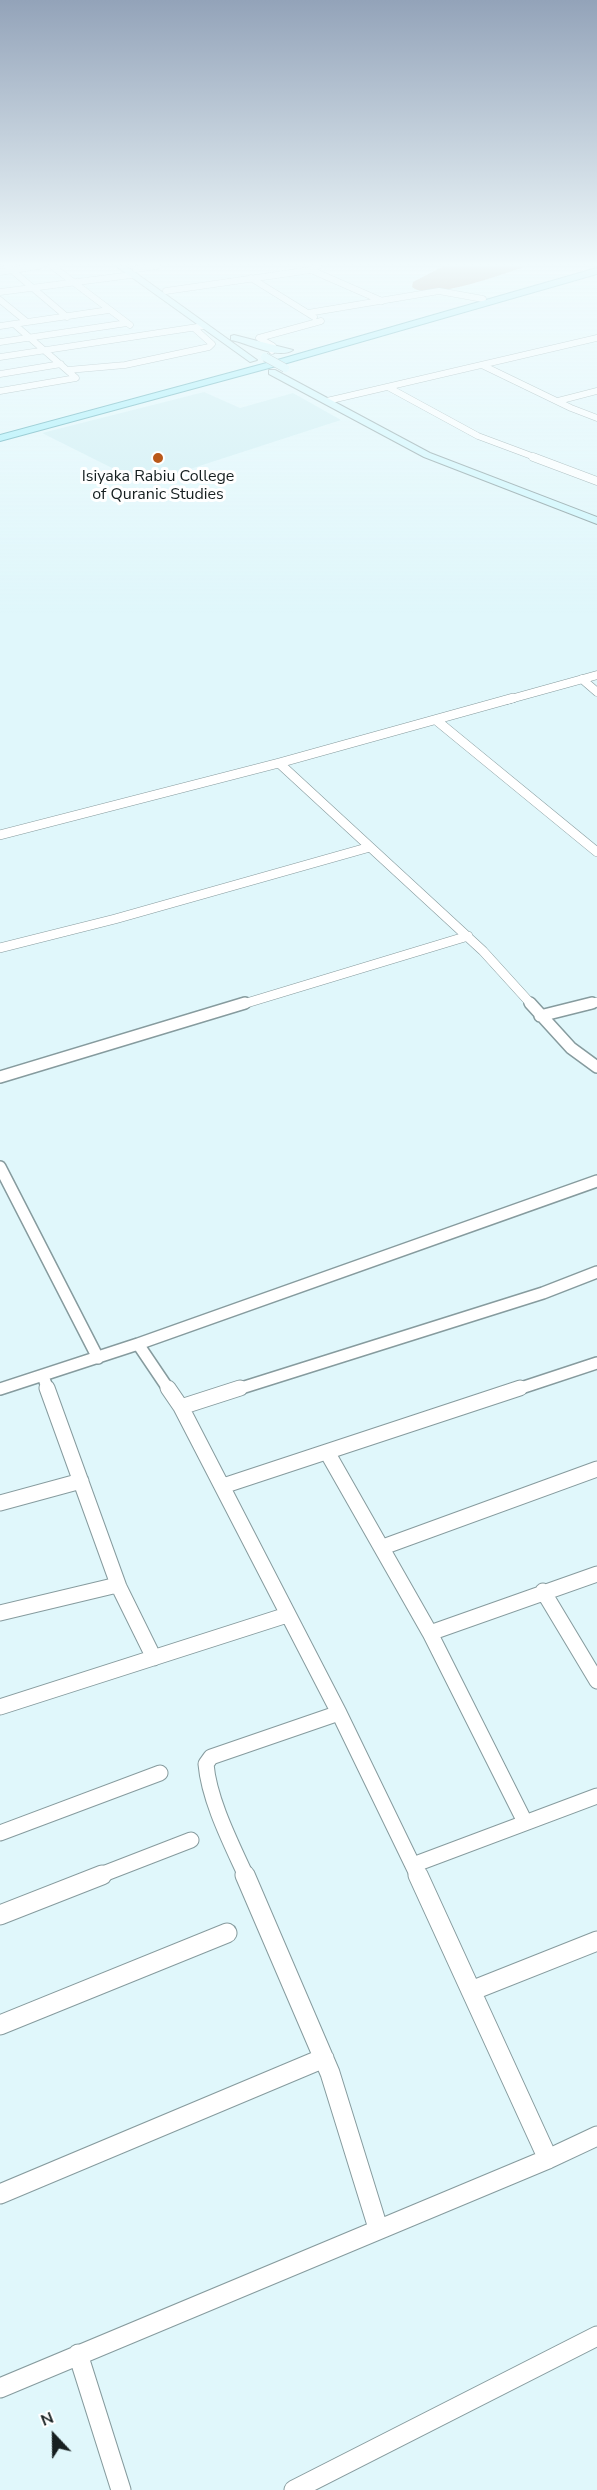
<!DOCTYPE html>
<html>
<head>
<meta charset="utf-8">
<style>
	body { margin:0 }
	#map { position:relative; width:597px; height:2490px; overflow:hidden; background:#e0f7fb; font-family:"Nunito Sans",sans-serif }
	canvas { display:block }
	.north { position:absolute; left:24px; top:2406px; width:60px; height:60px; -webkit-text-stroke:4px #fff; paint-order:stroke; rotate:338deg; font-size:16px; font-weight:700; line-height:24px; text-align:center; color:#161f20 }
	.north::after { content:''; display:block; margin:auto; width:21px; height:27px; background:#161f20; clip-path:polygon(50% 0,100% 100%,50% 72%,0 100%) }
</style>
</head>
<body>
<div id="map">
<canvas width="597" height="2490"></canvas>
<div class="north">N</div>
</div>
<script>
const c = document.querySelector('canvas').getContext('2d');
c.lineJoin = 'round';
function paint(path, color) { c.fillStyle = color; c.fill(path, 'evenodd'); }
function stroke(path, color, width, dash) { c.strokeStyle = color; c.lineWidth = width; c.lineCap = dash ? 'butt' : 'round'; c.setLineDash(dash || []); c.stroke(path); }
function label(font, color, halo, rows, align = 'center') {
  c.font = font + ' "Nunito Sans",sans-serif'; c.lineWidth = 6; c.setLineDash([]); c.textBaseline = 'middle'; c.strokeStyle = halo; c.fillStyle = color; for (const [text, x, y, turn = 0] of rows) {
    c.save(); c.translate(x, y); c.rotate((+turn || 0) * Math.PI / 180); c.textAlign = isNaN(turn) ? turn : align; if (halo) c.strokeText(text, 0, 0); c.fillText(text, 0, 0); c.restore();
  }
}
paint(new Path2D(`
	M204,392L240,408L293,393L341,420L144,484L42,433Z`), '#cdeef3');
paint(new Path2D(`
	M444,266H527C505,273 430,302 412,287L413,282Z`), '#b48973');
const streetFar5 = new Path2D(`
	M7,266L67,317
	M52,266L130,325
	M136,269L157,266
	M311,270L382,301
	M0,272L39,266
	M251,278L314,317
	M166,291L311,270L318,266
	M0,292L131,275
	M0,300L27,322
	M308,313L439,291L483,299
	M0,326L109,310
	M0,342L127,323
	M272,351L273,346L259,338L321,321
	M0,357L204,326
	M482,365L571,408L597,418
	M68,370L125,365L209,347L212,344L194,328
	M0,374L61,364
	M388,387L478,436L537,458
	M0,391L76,378L14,324
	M327,401L597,338
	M558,401L597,391`);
const streetFar4 = new Path2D(`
	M533,457L597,481
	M582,679L597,692
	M507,700L597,675`);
const streetFar3 = new Path2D(`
	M436,720L597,852
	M279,763L483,951L532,1005
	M0,835L279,763L513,698
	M0,948L115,919L370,847
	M240,1005L468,936
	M586,1005L597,1002`);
const streetFar2 = new Path2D(`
	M530,1003L571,1048L597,1067
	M540,1016L592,1003
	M0,1077L245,1003
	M0,1167L98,1358
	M138,1344L169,1390
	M43,1376L48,1390
	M0,1389L138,1344L597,1181
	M235,1390L543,1293L597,1272
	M515,1390L597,1363`);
const streetFar1 = new Path2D(`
	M47,1388L119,1587L154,1658
	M168,1388L181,1407L339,1713L418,1876
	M181,1407L240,1388
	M327,1452L430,1633L525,1822
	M223,1486L520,1388
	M0,1503L81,1481
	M383,1547L597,1469
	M543,1591L597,1681
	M0,1613L113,1586L119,1587
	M430,1633L597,1574
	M0,1707L287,1615
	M0,1833L160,1773
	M413,1865L597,1796
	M98,1876L191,1840
	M246,1876C231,1843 209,1800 206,1764L211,1757L339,1713`);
const street = new Path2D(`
	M245,1875L330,2073L378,2228
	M418,1875L548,2159
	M0,1915L102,1875
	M471,1991L597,1941
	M0,2025L227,1933
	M0,2194L324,2058
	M78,2354L121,2490
	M0,2388L548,2159L597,2136
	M294,2490L597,2336`);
const secondary = new Path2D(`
	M116,266H126L257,360L250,362Z
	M234,335L293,350C278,360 248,343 231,340V336Z
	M269,370H275L430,453L597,517V524L424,457L269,374Z`);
const primary = new Path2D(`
	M597,268V274L280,365L0,441V435L274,361Z`);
stroke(streetFar5, '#869b9e', 7);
stroke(streetFar4, '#869b9e', 9);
stroke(streetFar3, '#869b9e', 10);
stroke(streetFar2, '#869b9e', 14);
stroke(streetFar1, '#869b9e', 17);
stroke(street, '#869b9e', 21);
stroke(secondary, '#869b9e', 2);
stroke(primary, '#439eac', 2);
stroke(streetFar5, '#fff', 6);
stroke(streetFar4, '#fff', 8);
stroke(streetFar3, '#fff', 9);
stroke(streetFar2, '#fff', 11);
stroke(streetFar1, '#fff', 15);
stroke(street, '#fff', 19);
paint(secondary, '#cef7fd');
paint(primary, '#9deefa');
const secondaryBridge = new Path2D(`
	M265,357L285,368`);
stroke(secondaryBridge, '#869b9e', 9, []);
stroke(secondaryBridge, '#cef7fd', 8);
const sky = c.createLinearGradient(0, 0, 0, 615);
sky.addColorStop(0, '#93a3b9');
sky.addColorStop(0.43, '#f1fbfd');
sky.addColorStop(1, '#f1fbfd00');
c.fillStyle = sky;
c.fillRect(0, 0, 597, 615);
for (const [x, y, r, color] of [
	[158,458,6,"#b95819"]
]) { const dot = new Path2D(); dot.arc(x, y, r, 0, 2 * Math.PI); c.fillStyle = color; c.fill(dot); stroke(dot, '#fff', 2); }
label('16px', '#161f20', '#fff', [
	["Isiyaka Rabiu College",158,477],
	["of Quranic Studies",158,495]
]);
</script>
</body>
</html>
